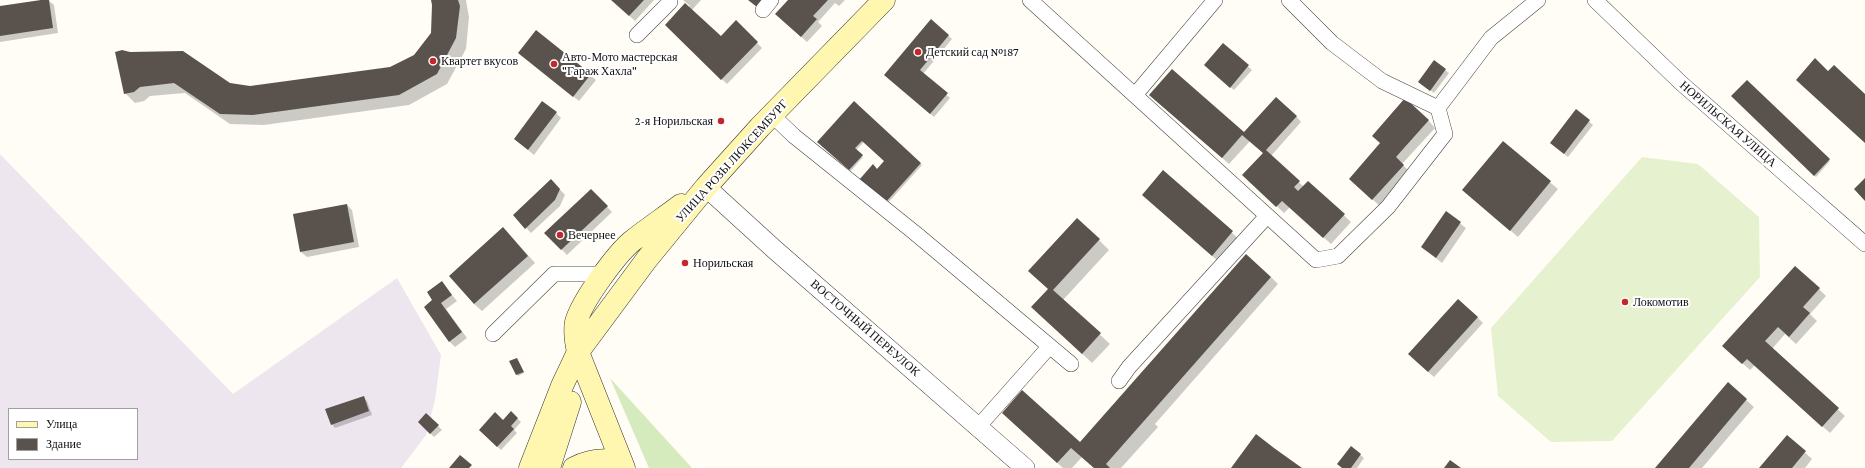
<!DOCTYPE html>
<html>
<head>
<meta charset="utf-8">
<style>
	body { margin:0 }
	#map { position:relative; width:1865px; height:468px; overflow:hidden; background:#fffdf5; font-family:"Crimson Pro",serif }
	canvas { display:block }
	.legend { position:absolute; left:8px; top:408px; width:130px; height:52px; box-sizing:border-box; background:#fff; border:1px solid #a0a0a0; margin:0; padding:5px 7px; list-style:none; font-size:12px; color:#111 }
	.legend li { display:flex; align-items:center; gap:8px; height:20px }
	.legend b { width:20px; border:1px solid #a0a0a0 }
</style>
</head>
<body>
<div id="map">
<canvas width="1865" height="468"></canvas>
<ul class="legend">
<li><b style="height:5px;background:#fff6b0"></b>Улица</li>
<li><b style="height:11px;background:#5a524d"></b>Здание</li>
</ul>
</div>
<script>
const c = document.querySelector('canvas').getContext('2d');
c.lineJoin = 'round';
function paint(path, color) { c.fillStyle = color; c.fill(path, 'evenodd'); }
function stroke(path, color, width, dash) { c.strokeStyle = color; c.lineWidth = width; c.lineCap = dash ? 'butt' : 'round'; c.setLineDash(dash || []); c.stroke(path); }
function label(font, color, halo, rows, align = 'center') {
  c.font = font + ' "Crimson Pro",serif'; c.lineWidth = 4; c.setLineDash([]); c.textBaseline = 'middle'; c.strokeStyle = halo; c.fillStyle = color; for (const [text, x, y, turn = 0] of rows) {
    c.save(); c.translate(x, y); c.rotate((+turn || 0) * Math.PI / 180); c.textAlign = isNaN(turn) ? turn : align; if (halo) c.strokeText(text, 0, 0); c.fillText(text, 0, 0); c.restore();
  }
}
paint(new Path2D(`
	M0,154L233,394L397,278L441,355L435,400L426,435L401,468H0ZM9,409H137V459H9Z`), '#eee6ef');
paint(new Path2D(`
	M610,378L692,468H649Z`), '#d5ebbd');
paint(new Path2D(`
	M1642,157L1698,164L1759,217L1760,277L1612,441L1551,442L1498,396L1491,328Z`), '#e6f2cf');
paint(new Path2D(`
	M48,0L54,5L58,33L0,42V7Z
	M432,0H466L469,17L466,49L447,84L409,105L264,125L230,124L185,93L150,96L144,101L135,103L125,93L130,53L230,84L250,87L391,68L414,56L432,33L433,5Z
	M612,0H654L635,21Z
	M683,0H701L692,10L721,37L736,22L762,48L727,84L666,25L690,6Z
	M790,0H845L839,6L835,3L818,22L822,26L807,42L782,20Z
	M931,21L952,39L923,74L950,98L934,117L888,78Z
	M1223,45L1252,70L1234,90L1209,69Z
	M519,53L590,75L596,80L579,101Z
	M1445,70L1449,73L1434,93L1423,85Z
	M1747,81L1830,161L1816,177L1732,96Z
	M1158,102L1244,134L1296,116L1301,122L1271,156L1304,187L1308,182L1351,222L1331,244L1290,207L1284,213L1251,182L1264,154L1250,141L1229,164Z
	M854,103L922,165L887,204L877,170L885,161L864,142L856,150L863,157L851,171L819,142Z
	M1576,110L1593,125L1568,157L1554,146Z
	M556,113L561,118L534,155L515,139Z
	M1428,120L1435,128L1402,164L1410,172L1380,206L1357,186Z
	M1503,143L1558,189L1518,237L1463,190Z
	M1163,172L1239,239L1219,262L1150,202Z
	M551,180L565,195L560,206L531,233L514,215Z
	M591,190L612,212L567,255L546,233Z
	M347,205L352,210L359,247L307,257L301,252Z
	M1446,213L1466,228L1442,263L1422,247Z
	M510,235L535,263L482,311L474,304Z
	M1099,240L1109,250L1063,300L1110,344L1092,363L1033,307Z
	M1271,277L1278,284L1155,424L1158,427L1121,468H1094L1082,457L1072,468H1063L1013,423L1080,444Z
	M442,283L457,301L446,309L467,338L455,347L449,341L434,301Z
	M1819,289L1826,296L1810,314L1817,321L1796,344L1785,334L1772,349L1845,416L1830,433L1755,365L1750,370L1731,353Z
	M1477,317L1483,323L1434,377L1415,360Z
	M517,359L524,373L518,376L517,375Z
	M1728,384L1754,407L1702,468H1656Z
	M363,397L367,401L372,415L335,428L332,424Z
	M511,413L521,422L514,430L517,433L501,450L480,430L503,421Z
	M427,415L442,430L434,437L419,422Z
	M1788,437L1812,459L1805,468H1760Z
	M1351,447L1364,458L1357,468H1343Z`), '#0003');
paint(new Path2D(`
	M41,0H49L53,28L0,36V6Z
	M431,0H458L460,6L456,38L437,74L399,95L253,115L220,114L174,83L140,87L134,92L124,94L115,52L122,50L130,52L183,51L230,83L250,86L390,67L414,55L431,33L432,5Z
	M611,0H644L629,16Z
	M748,0H763L757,7Z
	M788,0H828L813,16L817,19L801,37L775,14Z
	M685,3L721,36L736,20L758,42L721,80L665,25Z
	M931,19L949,35L920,70L948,93L930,114L884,75Z
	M536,30L591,74L573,97L518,53Z
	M1223,43L1249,65L1230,88L1204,65Z
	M1815,58L1828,71L1834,65L1865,94V143L1796,80Z
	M1434,60L1446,69L1430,91L1418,82Z
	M1172,69L1244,132L1276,97L1297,116L1266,150L1300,181L1294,187L1298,191L1308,181L1345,214L1323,238L1282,201L1276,207L1242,175L1263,153L1242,135L1222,158L1149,95Z
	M1747,80L1830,159L1814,176L1731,96Z
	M1405,98L1429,120L1396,157L1404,165L1372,200L1349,179L1380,143L1372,136Z
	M542,101L557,112L528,150L514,139Z
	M854,101L921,163L885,203L859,180L873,164L877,169L884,161L862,141L855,148L863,155L849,170L817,142Z
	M1576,109L1590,120L1564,154L1550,143Z
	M1503,141L1551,181L1510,231L1462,190Z
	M1163,170L1233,231L1212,256L1142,195Z
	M1865,178V201L1854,189Z
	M551,179L560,189L555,200L525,229L513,215Z
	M591,189L608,206L561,250L544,233Z
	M347,204L354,242L300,252L293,214Z
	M1446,211L1461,222L1436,258L1421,247Z
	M1077,218L1100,239L1053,290L1101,333L1082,354L1031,307L1048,289L1028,271Z
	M503,227L528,256L474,304L449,276Z
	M1246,254L1271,277L1106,464L1110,468H1094L1071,448L1057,463L1002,413L1022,390L1080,442Z
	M1795,266L1820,288L1803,307L1810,313L1789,337L1778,327L1765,341L1839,408L1822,427L1747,359L1742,364L1722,346Z
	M442,281L452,295L441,303L462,332L449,342L424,307L432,300L427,292Z
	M1458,299L1478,317L1428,372L1408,354Z
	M517,358L524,372L516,375L509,361Z
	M1728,382L1747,399L1689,468H1655Z
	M364,396L369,411L331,425L325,409Z
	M511,411L518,418L511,426L514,429L497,447L479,430L495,412L503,420Z
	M426,413L439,425L430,434L418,422Z
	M1256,434L1274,448L1302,468H1231Z
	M1787,435L1806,451L1792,468H1759Z
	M1351,446L1361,454L1351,468H1342L1337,464Z
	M460,455L472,465L469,468H449Z
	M1450,460L1461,468H1444Z`), '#5a524d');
const minor = new Path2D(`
	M1030,0L1316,260L1338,256L1388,207L1445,134L1438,108
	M1289,0L1332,43L1382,81L1438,108L1491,38L1538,0
	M1595,0L1681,83L1865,244
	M763,10L771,0
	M637,35L670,2
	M1135,95L1215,0
	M772,115L794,136L915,233L1071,364
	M493,334L554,274H604
	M1119,381L1129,367L1267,216
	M978,427L1049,347`);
const tertiary = new Path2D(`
	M706,187L774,249L1025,468`);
const secondary = new Path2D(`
	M530,468L562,386L578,352L647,259L706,187L760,127L884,0
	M549,468L570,402
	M574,468C590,460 605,458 621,463
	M624,468L578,352C576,343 574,332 576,322C582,301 615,256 631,242C647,229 664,218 681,205`);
stroke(minor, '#444', 16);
stroke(tertiary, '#444', 20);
stroke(secondary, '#333', 23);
stroke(minor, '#fff', 15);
stroke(tertiary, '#fff', 19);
stroke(secondary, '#fff6b0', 22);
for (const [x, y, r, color] of [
	[918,52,4,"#c4262e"],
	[433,61,4,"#c4262e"],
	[554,64,4,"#c4262e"],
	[721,121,4,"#c4262e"],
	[560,235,4,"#c4262e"],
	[685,263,4,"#c4262e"],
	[1625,302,4,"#c4262e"]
]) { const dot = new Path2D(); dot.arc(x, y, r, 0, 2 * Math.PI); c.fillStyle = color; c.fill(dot); stroke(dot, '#fff', 1.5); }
label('12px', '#111', '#fff', [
	["Детский сад №187",926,52],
	["Авто-Мото мастерская",562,57],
	["\"Гараж Хахла\"",562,71],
	["Квартет вкусов",441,61],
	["2-я Норильская",713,121,"right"],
	["Вечернее",568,235],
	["Норильская",693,263],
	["Локомотив",1633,302]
], 'left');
label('12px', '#111', '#fff', [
	["НОРИЛЬСКАЯ УЛИЦА",1728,124,41],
	["УЛИЦА РОЗЫ ЛЮКСЕМБУРГ",732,161,-48],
	["ВОСТОЧНЫЙ ПЕРЕУЛОК",865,328,41]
]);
</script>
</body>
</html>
